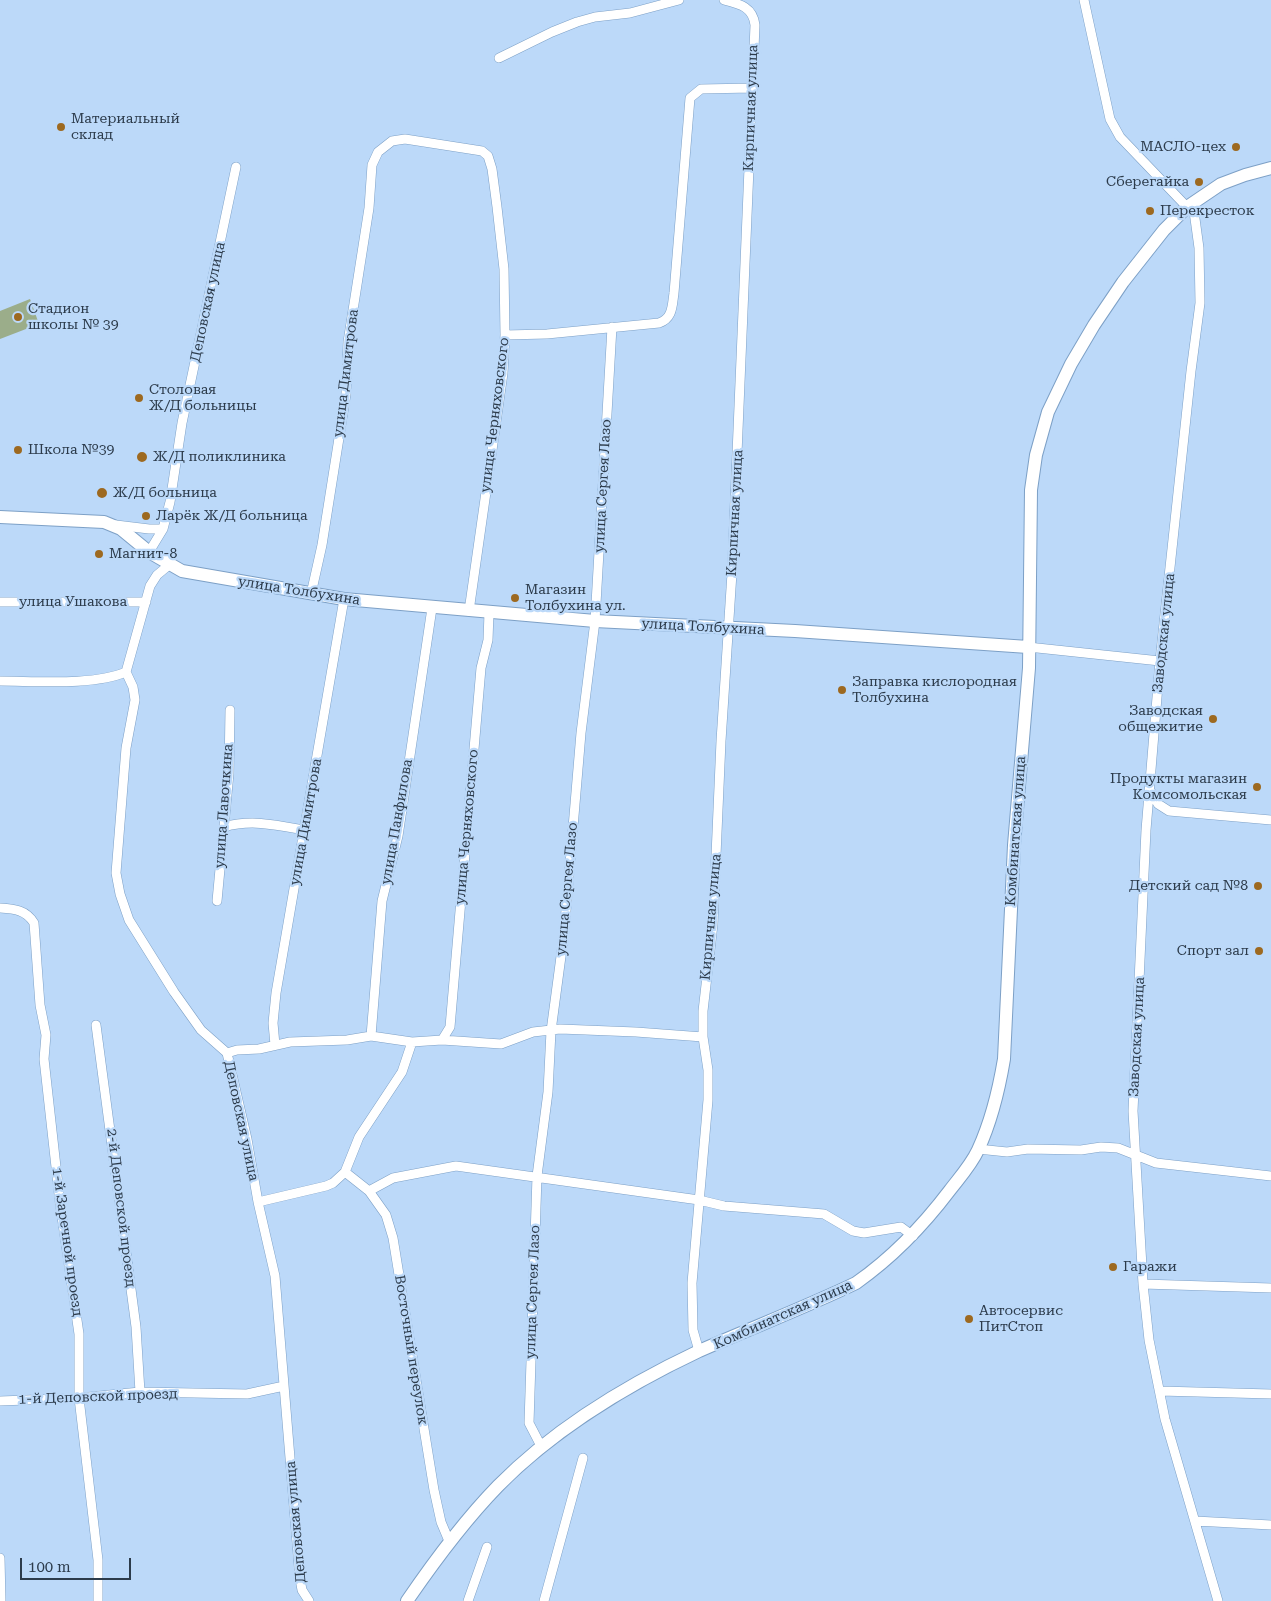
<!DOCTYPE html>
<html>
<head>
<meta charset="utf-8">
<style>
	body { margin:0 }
	#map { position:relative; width:1271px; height:1601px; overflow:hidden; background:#bcd9f9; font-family:"Roboto Serif",serif }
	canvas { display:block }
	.scale { position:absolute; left:20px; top:1558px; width:111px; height:22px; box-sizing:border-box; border:2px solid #2c3b4b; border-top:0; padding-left:6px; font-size:15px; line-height:18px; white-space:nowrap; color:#2c3b4b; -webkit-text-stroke:4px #bcd9f9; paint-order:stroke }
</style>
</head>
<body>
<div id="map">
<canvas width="1271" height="1601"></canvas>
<div class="scale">100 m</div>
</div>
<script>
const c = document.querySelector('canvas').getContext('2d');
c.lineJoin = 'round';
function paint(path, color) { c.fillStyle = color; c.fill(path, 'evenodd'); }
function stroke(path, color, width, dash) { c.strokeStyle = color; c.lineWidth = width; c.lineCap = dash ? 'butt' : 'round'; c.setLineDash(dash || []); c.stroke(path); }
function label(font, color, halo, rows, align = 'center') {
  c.font = font + ' "Roboto Serif",serif'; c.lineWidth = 4.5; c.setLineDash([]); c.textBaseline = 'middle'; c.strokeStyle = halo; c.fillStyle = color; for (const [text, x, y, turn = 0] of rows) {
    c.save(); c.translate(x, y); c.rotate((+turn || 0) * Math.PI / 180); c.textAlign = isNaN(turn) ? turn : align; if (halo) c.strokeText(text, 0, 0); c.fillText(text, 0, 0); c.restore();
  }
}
paint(new Path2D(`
	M30,299L39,324L0,339V311Z`), '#9bad8a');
const street = new Path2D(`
	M1084,0L1110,119L1120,137L1187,207
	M499,58L552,32L577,22L595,17L630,13L679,0
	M1193,204L1199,248L1200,303L1191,371L1160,661L1146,830L1133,1111L1143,1284L1149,1340L1165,1419L1218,1601
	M505,335L547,334L659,323C673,318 672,306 674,293L690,98L701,89L752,88
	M116,525L149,529H163
	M149,552L163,529L170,502L182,423L236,167
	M169,565L157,575L150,586L126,672L133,687L135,700L126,748L116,873L120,894L129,920L174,992L201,1030L227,1053L247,1139L258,1202L275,1276L300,1579L302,1590L309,1601
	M311,594L322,545L346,394L348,342L369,208L372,165L378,152L392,141L405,139L482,151L488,156L492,169L497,207L504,269L505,335L503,373L469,611
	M0,602H146
	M1028,647L1160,661
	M0,681C36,681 93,686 126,672
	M1151,792L1158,804L1169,811L1271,820
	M224,827C251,819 277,825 304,830
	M217,901L229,773L230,710
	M0,908C15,909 26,910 34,923L40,1005L46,1035L44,1059L60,1203L79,1334V1398L98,1560V1601
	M96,1025L136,1327L140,1392
	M371,1036L382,901L398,836L432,608
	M442,1040L450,1027L481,668L488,640L489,613
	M275,1045L273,1023L276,993L344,599
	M227,1053L237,1050L259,1049L290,1042L347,1040L371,1036L412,1042L442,1040L501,1044L533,1032L560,1029L636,1032L703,1037
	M978,1149L1007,1152L1028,1149L1081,1150L1101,1147L1118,1148L1156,1163L1271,1176
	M345,1172L359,1137L402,1072L412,1042
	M258,1202L326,1186L333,1183L345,1172L369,1191
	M1143,1284L1271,1288
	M699,1351L693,1330L692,1283L708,1100V1070L703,1037V1011L713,924L721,741L732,573L755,25C753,7 740,4 724,0
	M1160,1391L1271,1394
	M0,1401L79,1398L140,1392L247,1394L284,1386
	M542,1448L529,1423L537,1176L548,1092L551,1031L564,934L581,733L595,621L612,327
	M1195,1521L1271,1525
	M449,1541L441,1522L434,1490L393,1238L386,1215L369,1191L393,1178L456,1166L699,1200L724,1206L824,1214L853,1231L864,1233L901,1227L913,1236
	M0,1558L1,1601
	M468,1601L487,1547
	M544,1601L583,1458`);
const secondary = new Path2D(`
	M0,517L104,522L121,529L149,552L182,571L344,599L595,621L795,631L1028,647
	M407,1601C435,1560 464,1521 498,1486C553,1430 629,1384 699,1351C751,1328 804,1308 856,1283C893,1257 922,1227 950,1190C960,1177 971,1165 978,1150C991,1122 999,1089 1004,1059L1014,845L1029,668L1031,490L1036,455L1048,412L1071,364L1094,325L1123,282L1164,230L1187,207L1221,184L1245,175L1271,168`);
stroke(street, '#7da0c6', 10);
stroke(secondary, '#7da0c6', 14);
stroke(street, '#fff', 9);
stroke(secondary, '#fff', 12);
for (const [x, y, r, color] of [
	[61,127,5,"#9d6920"],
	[1236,147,5,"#9d6920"],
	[1199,182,5,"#9d6920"],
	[1150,211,5,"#9d6920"],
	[18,317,5,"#9d6920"],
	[139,398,5,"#9d6920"],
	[18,450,5,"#9d6920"],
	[142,457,6,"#9d6920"],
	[102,493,6,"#9d6920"],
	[146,516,5,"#9d6920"],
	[99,554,5,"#9d6920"],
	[515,598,5,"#9d6920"],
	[842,690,5,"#9d6920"],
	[1213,719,5,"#9d6920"],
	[1257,787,5,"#9d6920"],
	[1258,886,5,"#9d6920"],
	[1259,951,5,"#9d6920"],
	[1113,1267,5,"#9d6920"],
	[969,1319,5,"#9d6920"]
]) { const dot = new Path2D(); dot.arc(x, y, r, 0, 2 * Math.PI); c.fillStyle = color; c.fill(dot); stroke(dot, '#bcd9f9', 2); }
label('14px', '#2c3b4b', '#bcd9f9', [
	["Кирпичная улица",751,108,-88],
	["Деповская улица",208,302,-78],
	["улица Димитрова",346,373,-83],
	["улица Черняховского",495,415,-83],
	["улица Сергея Лазо",603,486,-87],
	["Кирпичная улица",735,513,-87],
	["улица Толбухина",299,591,9],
	["улица Ушакова",73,602],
	["улица Толбухина",703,627,3],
	["Заводская улица",1164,633,-84],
	["улица Лавочкина",224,806,-86],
	["улица Димитрова",306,822,-80],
	["улица Панфилова",397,822,-80],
	["улица Черняховского",467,827,-85],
	["Комбинатская улица",1016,831,-86],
	["улица Сергея Лазо",567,889,-85],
	["Кирпичная улица",711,917,-85],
	["Заводская улица",1137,1037,-87],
	["Деповская улица",241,1121,78],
	["2-й Деповской проезд",121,1208,83],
	["1-й Заречной проезд",67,1242,82],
	["улица Сергея Лазо",533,1292,-88],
	["Комбинатская улица",783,1315,-24],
	["Восточный переулок",411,1350,81],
	["1-й Деповской проезд",98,1397,-2],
	["Деповская улица",296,1522,-95]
]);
label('14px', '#2c3b4b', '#bcd9f9', [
	["Материальный",71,119],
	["склад",71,135],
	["МАСЛО-цех",1226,147,"right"],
	["Сберегайка",1189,182,"right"],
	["Перекресток",1160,211],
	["Стадион",28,309],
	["школы № 39",28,325],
	["Столовая",149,390],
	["Ж/Д больницы",149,406],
	["Школа №39",28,450],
	["Ж/Д поликлиника",153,457],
	["Ж/Д больница",113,493],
	["Ларёк Ж/Д больница",156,516],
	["Магнит-8",109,554],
	["Магазин",525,590],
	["Толбухина ул.",525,606],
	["Заправка кислородная",852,682],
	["Толбухина",852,698],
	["Заводская",1203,711,"right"],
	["общежитие",1203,727,"right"],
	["Продукты магазин",1247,779,"right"],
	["Комсомольская",1247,795,"right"],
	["Детский сад №8",1248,886,"right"],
	["Спорт зал",1249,951,"right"],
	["Гаражи",1123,1267],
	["Автосервис",979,1311],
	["ПитСтоп",979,1327]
], 'left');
</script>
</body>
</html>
